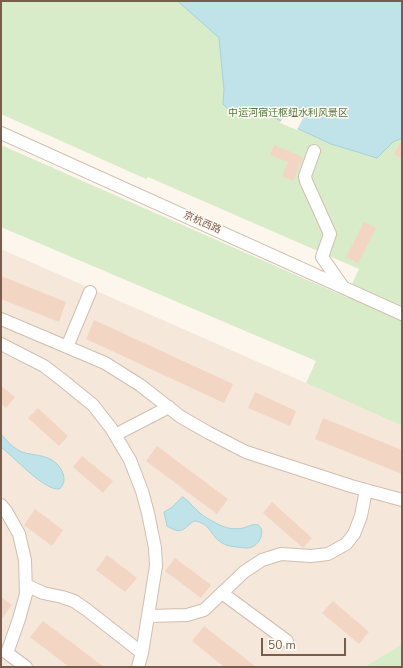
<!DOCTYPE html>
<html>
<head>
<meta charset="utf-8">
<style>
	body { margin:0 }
	#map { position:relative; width:403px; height:668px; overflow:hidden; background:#fdf6ec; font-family:"Nunito Sans",sans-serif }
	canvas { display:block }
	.frame { position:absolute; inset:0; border:2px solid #7a5c4d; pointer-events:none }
	.scale { position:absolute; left:261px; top:638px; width:85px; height:18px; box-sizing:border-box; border:2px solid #7a5c4d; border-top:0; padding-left:5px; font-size:12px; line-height:14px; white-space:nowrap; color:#7a5c4d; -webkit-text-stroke:3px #fffaf3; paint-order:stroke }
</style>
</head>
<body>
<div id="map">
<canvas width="403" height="668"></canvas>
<div class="frame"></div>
<div class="scale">50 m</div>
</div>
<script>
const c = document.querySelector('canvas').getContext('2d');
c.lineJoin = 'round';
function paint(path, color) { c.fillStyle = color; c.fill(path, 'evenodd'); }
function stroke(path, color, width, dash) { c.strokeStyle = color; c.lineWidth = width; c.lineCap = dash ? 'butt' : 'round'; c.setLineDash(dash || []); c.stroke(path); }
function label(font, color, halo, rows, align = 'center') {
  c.font = font + ' "Nunito Sans","Noto Sans SC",sans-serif'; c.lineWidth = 3; c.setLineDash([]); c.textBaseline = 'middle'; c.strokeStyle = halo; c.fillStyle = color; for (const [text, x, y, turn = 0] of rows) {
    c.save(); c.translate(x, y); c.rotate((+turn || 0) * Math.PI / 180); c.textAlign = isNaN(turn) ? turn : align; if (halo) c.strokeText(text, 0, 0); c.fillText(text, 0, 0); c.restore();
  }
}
paint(new Path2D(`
	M1,249L306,383L402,426V644L364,667H1Z`), '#f5e8da');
paint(new Path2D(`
	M1,1H402V426L306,383L316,361L1,227V145L346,297L359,269L148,177L146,179L1,114Z
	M402,644V667H364Z`), '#d8ecc9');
const water = new Path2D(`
	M178,1H402V138L393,142L377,158L331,144L275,118L253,111L229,110L223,104L224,90L219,38Z
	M1,434C7,441 14,449 22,452C34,456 47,454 57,464C62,469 67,479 62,486C61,488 60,489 57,489C42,488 14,457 1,447Z
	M183,497C190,502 195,509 201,514C206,518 222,527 228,528C233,529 239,529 243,528C248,527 254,523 258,525C267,530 259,549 246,548C238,547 228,547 222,543C210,536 210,522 194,521C181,530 183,535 167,526L164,512L171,508Z`);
paint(water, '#bfe3e8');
stroke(water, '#a5d3da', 1);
paint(new Path2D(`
	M287,108L304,116L297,130L280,123Z`), '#fdf6ec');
paint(new Path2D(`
	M400,143L402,145V159L394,154Z
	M274,145L303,157L293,181L282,176L288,162L270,155Z
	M364,222L376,228L358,263L346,257Z
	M1,276L66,302L59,322L1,299Z
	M94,320L233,384L224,403L86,339Z
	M1,386L15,397L6,408L1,404Z
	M255,392L296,411L290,426L248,408Z
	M38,408L68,436L59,446L28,418Z
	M323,418L402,450V474L315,439Z
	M157,446L228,499L217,514L146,461Z
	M82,456L113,481L103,493L73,467Z
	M272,502L312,538L303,548L263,513Z
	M35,509L63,530L52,546L24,525Z
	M107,555L137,578L125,592L96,570Z
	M175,558L211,585L201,598L165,571Z
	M1,597L12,605L1,620Z
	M333,601L369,632L359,644L322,613Z
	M43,621L104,667H69L30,637Z
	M204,626L256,667H224L192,641Z`), '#f3d5c3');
const minor = new Path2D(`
	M1,133L402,314
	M314,151L305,176L306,181L330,234L322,257L343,287
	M1,319L105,363L140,385L181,417L209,433L246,452L351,486L402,500
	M1,344L44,366L61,379L93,405L111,428L130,460L142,491L148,513L155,548L156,566L142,653L138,667
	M67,347L90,292
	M115,435L169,407
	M1,505L6,511L19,534L25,560L26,594L19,619L7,653L26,667
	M26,585L43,593L62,597L74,601L87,610L142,653
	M222,593L287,641
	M148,616L187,615L204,610L244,572L262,560L281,554L311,556L328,554L346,544L354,534L361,516L366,490`);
stroke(minor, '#d1beb0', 14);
stroke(minor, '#fff', 12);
label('10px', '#537a41', '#fffaf3', [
	["中运河宿迁枢纽水利风景区",288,114]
]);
label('10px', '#7a5c4d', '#fffaf3', [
	["京杭西路",202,223,24]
]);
</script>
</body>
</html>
